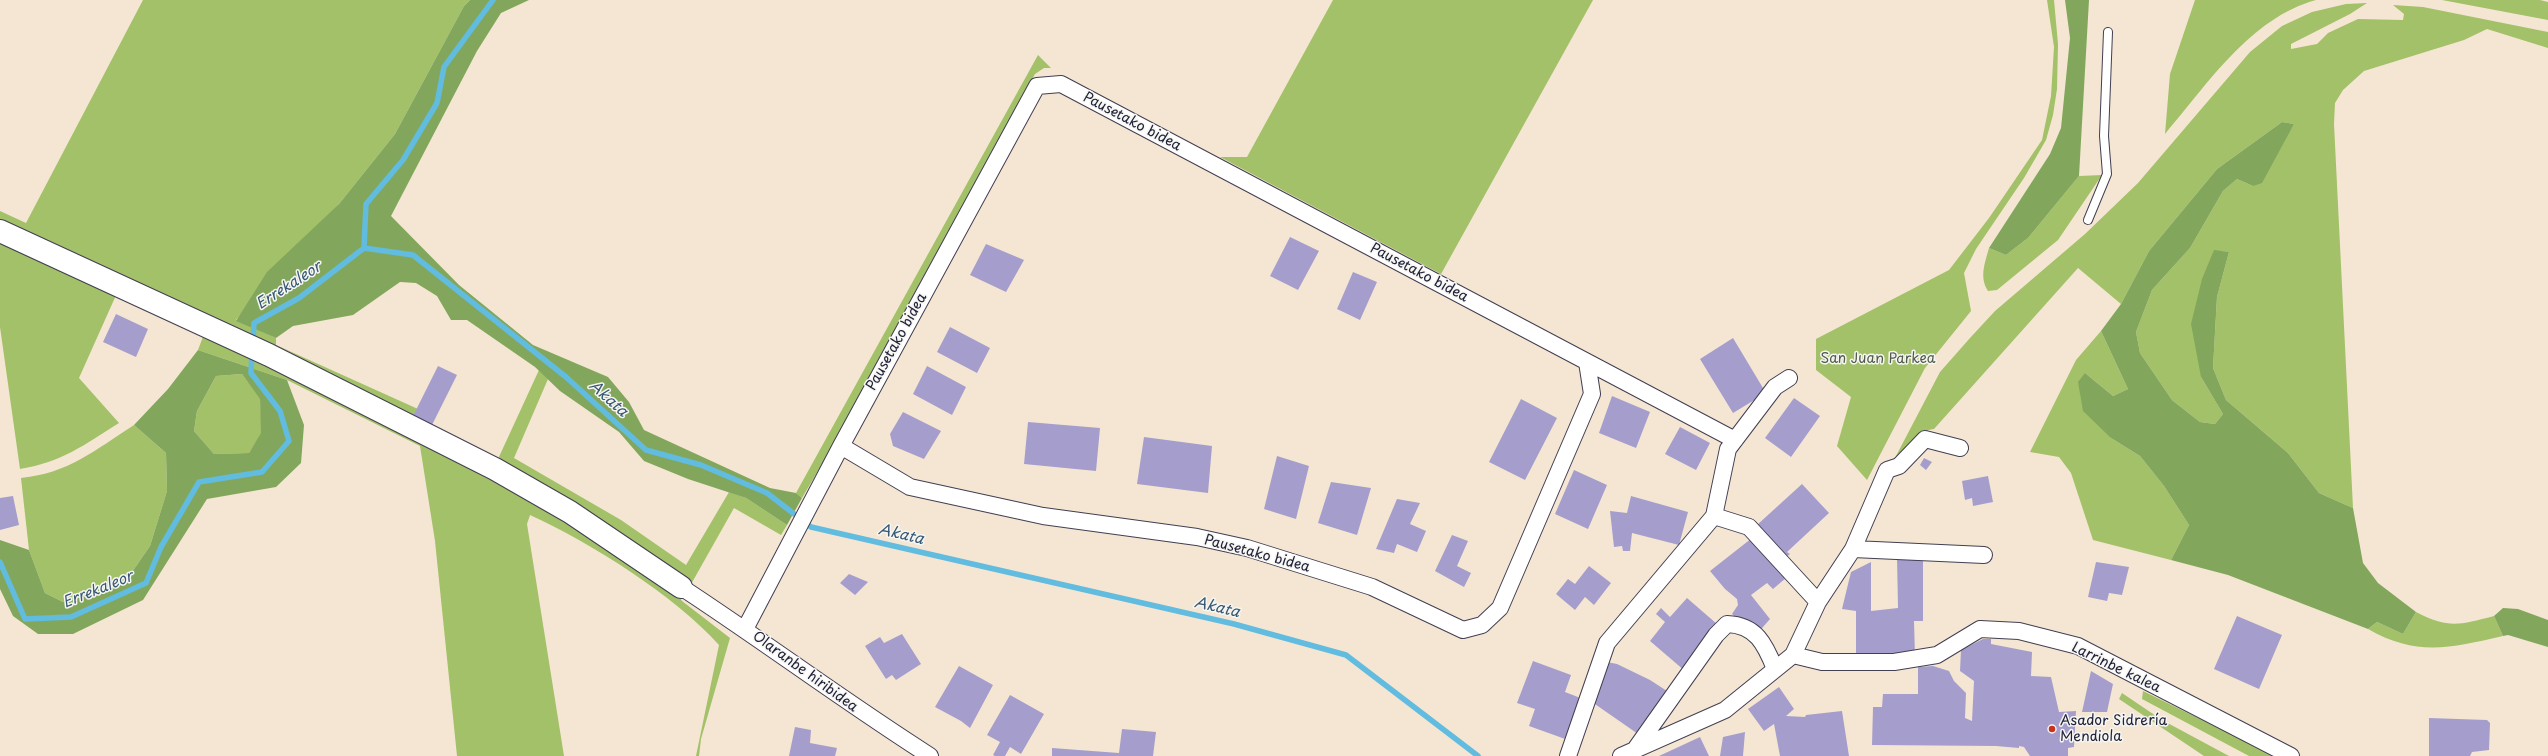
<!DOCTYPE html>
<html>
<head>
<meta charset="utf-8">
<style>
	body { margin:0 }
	canvas { display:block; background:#f4e6d2 }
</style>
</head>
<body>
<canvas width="2548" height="756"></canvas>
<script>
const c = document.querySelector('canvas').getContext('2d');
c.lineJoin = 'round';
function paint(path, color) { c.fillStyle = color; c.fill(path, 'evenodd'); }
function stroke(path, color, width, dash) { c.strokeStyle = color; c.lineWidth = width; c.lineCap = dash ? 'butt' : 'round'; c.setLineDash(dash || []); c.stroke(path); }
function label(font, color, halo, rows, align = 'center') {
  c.font = font + ' "Playpen Sans",sans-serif'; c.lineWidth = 3; c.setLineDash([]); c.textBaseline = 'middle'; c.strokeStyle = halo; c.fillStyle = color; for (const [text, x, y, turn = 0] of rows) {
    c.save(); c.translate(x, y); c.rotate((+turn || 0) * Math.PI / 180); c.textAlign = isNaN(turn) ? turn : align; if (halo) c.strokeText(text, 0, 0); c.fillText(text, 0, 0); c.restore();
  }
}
paint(new Path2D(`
	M143,0H470L464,6L395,134L339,204L236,320L276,338V345L418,409L414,417L0,221V211L26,223Z
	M1333,0H1593L1441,274L1220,157H1247Z
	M2047,0H2054L2058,44L2057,89L2053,115L2046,140L2024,178L1976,249L1964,273L1971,311L1925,368L1867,480L1837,446L1851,397L1816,370V339L1949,270L1989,218L2042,140L2051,96L2054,47Z
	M2195,0H2316C2250,18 2207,85 2165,134L2170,74Z
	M2442,0H2540L2548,2V20Z
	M2367,3L2350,14L2291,44V49L2317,44L2328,33L2358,19L2403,20L2404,14L2393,5L2423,7L2548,32V48L2487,29L2464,40L2364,71L2343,90L2335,103L2334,124L2353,508L2319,493L2288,453L2226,400L2213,368L2217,297L2229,252L2214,251L2201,377L2223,414L2215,424L2200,422L2172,400L2140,353L2136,332L2152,290L2190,248L2223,191L2237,179L2253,186L2294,124L2282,122L2217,169L2149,251L2121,304L2078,268L1934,429L1928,430L1899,465L1896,456L1940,372L1970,338L1995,311L2085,234L2138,183L2250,52L2282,26L2312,12L2346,4Z
	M1038,55L1051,68H1044L1035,74L843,428L802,498L796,493Z
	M2102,175L2058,240L1997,290L1988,291C1979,277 1985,263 1989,248L2006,255L2028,238L2079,176Z
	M0,237L117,293L79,378L119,423C84,445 62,462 20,469L0,327Z
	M2101,331L2128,389L2113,396L2085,373L2111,438L2140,456L2164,486L2189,525L2171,560L2093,540L2071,473L2059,457L2030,452L2076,360Z
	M204,334L529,495L677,593L682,601L730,638L701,739L699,756H696L719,645C674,595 591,543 530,515L527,524L564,756H457L435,541L420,446L287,380L198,350Z
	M539,370L548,379L514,458L621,520L686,565L729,492L746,498L787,525L781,535L734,508L690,586L498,459Z
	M242,374L260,398L262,433L249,453L214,454L194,431L197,411L216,376Z
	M134,425L166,453L167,491L150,546L132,572L63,602L45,593L29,550L21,478C69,473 95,450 134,425Z
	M2416,612C2449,629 2459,625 2494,616L2503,636C2450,648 2417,657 2368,629L2377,622L2403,634Z
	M2143,691L2275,756H2249L2142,699Z
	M2122,693L2162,720L2229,756H2204L2119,699Z`), '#a3c168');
paint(new Path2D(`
	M470,0H529L501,13L477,51L391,216L459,285L533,345L608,377L629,402L644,430L770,488L796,493L802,498L787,525L746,498L688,479L644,461L619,432L560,391L535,367L467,320H451L437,296L416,283L400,282L353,315L293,326L276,338L236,321L267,272L339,204L395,134L464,6Z
	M2065,0H2089L2079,176L2028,238L2006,255L1989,248L2050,154L2061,128L2070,38Z
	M2282,122L2294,124L2262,183L2253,186L2237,179L2223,191L2190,248L2152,290L2136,332L2140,353L2172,400L2200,422L2215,424L2223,414L2201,377L2191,324L2202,279L2214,250L2229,252L2217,297L2213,368L2226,400L2288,453L2319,493L2353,508L2363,563L2378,583L2416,612L2403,634L2377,622L2368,629L2228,575L2171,560L2189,525L2164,486L2140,456L2111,438L2083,411L2078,382L2085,373L2113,396L2128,389L2101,331L2121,304L2149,251L2217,169Z
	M198,350L287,380L304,425L301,463L276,487L207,499L143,600L73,634H38L13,616L0,589V540L29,550L45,593L63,602L132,572L150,546L167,491L166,453L134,425L168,389ZM242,374L260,399L261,433L249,453L214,454L194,431L197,411L216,376Z
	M2503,608L2518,609L2548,620V647L2508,635L2503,636L2494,616Z`), '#82a75c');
stroke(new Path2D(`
	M364,248L413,255L566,377L646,450L701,465L767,493L811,527L1234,624L1346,655L1478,756
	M253,342L254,323L299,298L364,248L366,204L403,160L437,103L444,67L493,0
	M0,562L25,619L71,617L146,583L161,547L199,482L262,472L289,441L280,411L251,373L252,352`), '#61bcdf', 5.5);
paint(new Path2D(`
	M1290,237L1319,251L1298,290L1270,276Z
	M986,244L1024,260L1006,292L970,275Z
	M1353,272L1377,282L1360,320L1337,309Z
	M116,314L148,329L136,357L103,342Z
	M950,327L990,348L977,373L937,352Z
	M1733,338L1766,393L1733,413L1700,359Z
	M438,366L457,375L432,425L413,416Z
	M927,366L966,387L952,415L913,394Z
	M1612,396L1650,412L1636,448L1599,433Z
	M1794,398L1820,416L1791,457L1765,438Z
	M1521,399L1557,418L1525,480L1489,462Z
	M903,412L941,431L924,459L893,446L890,434Z
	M1028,422L1100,428L1096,471L1024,464Z
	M1680,427L1710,443L1696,470L1665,454Z
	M1144,437L1212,446L1208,493L1137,484Z
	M1277,456L1309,466L1296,519L1264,509Z
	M1924,458L1932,462L1926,470L1920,465Z
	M1574,470L1607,485L1588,529L1555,514Z
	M1988,476L1993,502L1973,506L1972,498L1965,500L1962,481Z
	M1331,482L1371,488L1357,535L1318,523Z
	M1802,484L1829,513L1787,552L1790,554L1786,557L1757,525Z
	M13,496L19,525L0,530V498Z
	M1631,496L1688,512L1679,545L1632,533L1630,551H1623L1622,546L1614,547L1610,511L1627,513Z
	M1397,499L1420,503L1410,524L1426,531L1417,552L1397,544L1394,553L1376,549Z
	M1452,535L1468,541L1457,566L1471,573L1464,587L1435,571Z
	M1752,538L1786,578L1773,589L1767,583L1751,595L1770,619L1756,635L1732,614L1738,605L1737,599L1725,589L1710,571Z
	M1923,556V621H1914L1915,657H1853L1856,653V611L1842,609L1851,572L1871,562V611L1898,608L1897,557Z
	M2096,562L2129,567L2122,595L2109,593L2107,601L2088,597Z
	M1589,566L1611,583L1594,605L1585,597L1575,610L1556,594L1568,579L1575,584Z
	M849,574L868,582L855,595L840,583Z
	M1687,598L1717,624L1685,671L1650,641L1665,622L1656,614L1661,608L1670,617Z
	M2237,616L2282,635L2259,689L2214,669Z
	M902,634L921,664L896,680L892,675L886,679L865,646L880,637L884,643Z
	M1983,639H1991V644L2032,652L2031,676L2051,677L2059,712L2076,711L2074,747L2068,748V756H2030L2024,747L2019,746V748L1996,746L1872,745L1873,707H1882L1883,694H1918V667L1933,666L1949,671L1954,681L1966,693L1965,718L1972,721L1974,681L1960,671L1961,650Z
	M1533,661L1571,675L1565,692L1583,699L1568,740L1529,726L1535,709L1517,703Z
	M1607,662L1617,664L1650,680L1667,691L1638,734L1592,702Z
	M959,666L993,685L970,728L961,721L935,707Z
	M2091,671L2113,684L2107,712H2082Z
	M1779,687L1794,709L1786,716L1805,717L1806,715L1842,711L1849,756H1780L1774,724L1764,731L1748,709Z
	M1010,695L1044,714L1021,754L1010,747L1005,756H995L993,755L1000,742L987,735Z
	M2429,718L2487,720L2490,723L2489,750L2472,752L2470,756H2429Z
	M795,727L811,730L810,743L837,748L835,756H789Z
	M1122,729L1156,732L1153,756H1052V748L1119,753Z
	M1745,732L1743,756H1720L1723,737Z
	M1700,737L1709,756H1659Z`), '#a59ecd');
const lane = new Path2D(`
	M2088,220L2107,174L2104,136L2108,32`);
const street = new Path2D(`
	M841,446L910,487L1043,516L1197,537L1247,548L1372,587L1463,630L1482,625L1500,608L1592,394L1587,362
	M1714,516L1749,527L1818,602
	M1853,549L1984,555
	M681,587C765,642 845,702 930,756
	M745,629L841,446L1037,86L1061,84L1735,440
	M1793,655L1822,662H1894L1937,655L1980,629L2019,631L2078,646L2291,756
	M1636,748L1716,635L1727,624C1756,625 1765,644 1775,669
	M1568,756L1607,643L1714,516L1728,449L1775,387L1789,378
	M1621,756L1725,710L1793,655L1818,602L1853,549L1887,470L1899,466L1925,439L1960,448`);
const secondary = new Path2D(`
	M0,231L269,355L495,469L570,512L681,587`);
stroke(lane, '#423f52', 10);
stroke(street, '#423f52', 18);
stroke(secondary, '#423f52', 24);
stroke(lane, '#fff', 8);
stroke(street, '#fff', 16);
stroke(secondary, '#fff', 22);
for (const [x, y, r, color] of [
	[2052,729,4,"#c8321e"]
]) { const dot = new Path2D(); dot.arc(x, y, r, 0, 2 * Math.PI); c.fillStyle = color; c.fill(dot); stroke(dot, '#f6f6f2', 1.5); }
label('14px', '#22223b', '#f6f6f2', [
	["Pausetako bidea",1132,122,28],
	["Pausetako bidea",1419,273,28],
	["Pausetako bidea",897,342,-61],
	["Pausetako bidea",1257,554,15],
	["Larrinbe kalea",2116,668,26],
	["Olaranbe hiribidea",805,672,36]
]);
label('14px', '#4f5a4b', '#f6f6f2', [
	["San Juan Parkea",1878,359]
]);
label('14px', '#22223b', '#f6f6f2', [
	["Asador Sidrería",2060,721],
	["Mendiola",2060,737]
], 'left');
label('italic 15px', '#385874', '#f6f6f2', [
	["Errekaleor",289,286,-33],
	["Akata",608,399,42],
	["Akata",901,535,13],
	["Errekaleor",98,590,-22],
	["Akata",1217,608,13]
]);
</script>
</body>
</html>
